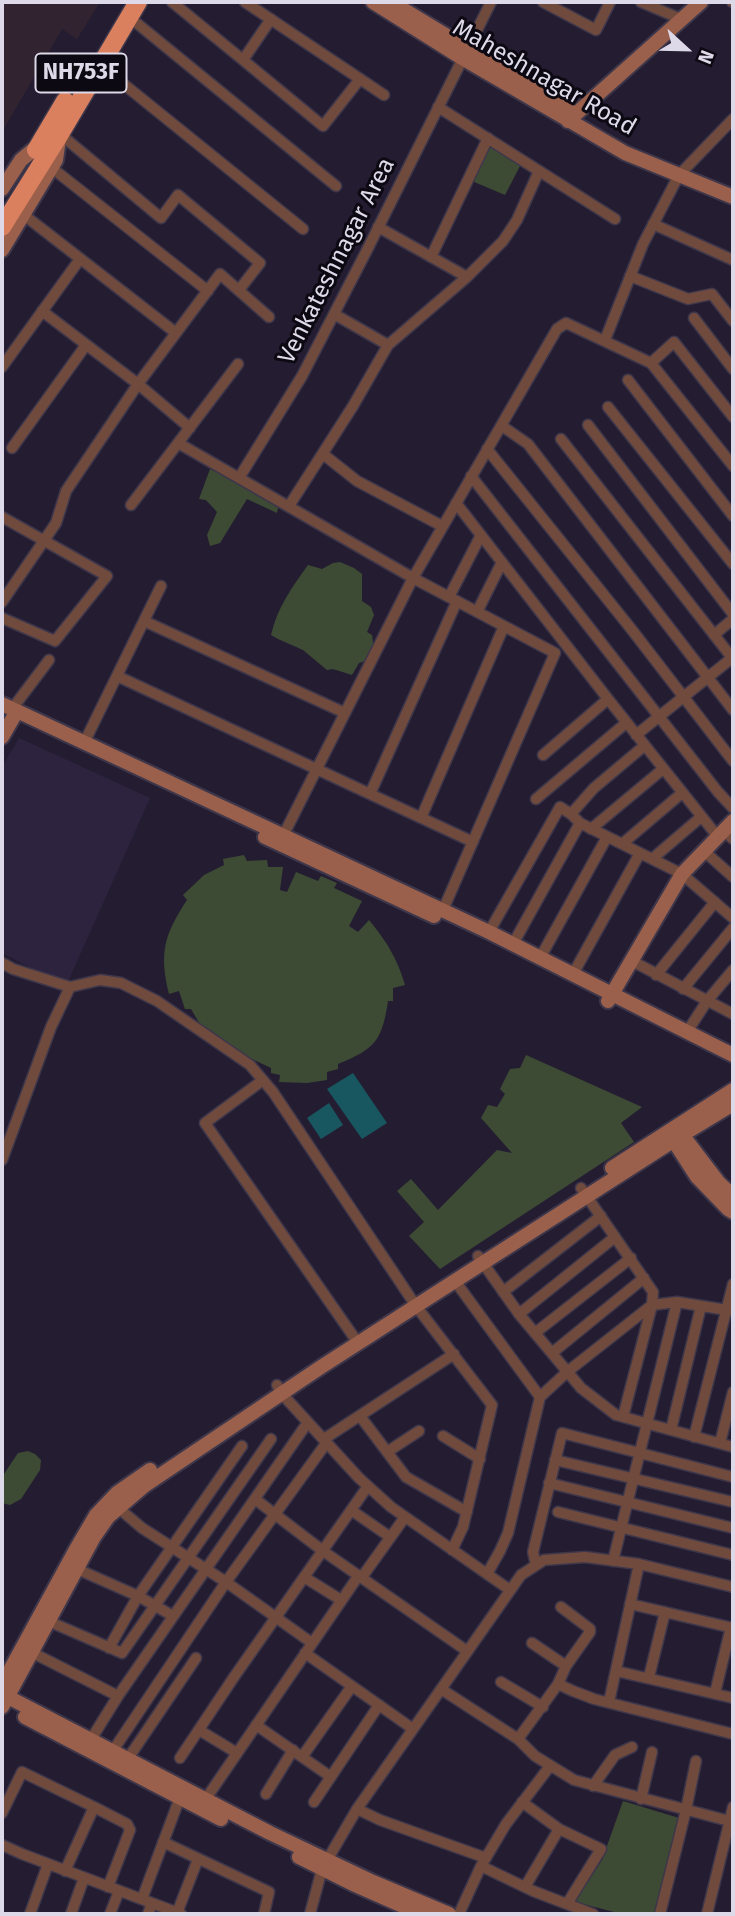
<!DOCTYPE html>
<html>
<head>
<meta charset="utf-8">
<style>
	body { margin:0 }
	#map { position:relative; width:735px; height:1916px; overflow:hidden; background:#241d32; font-family:"Fira Sans",sans-serif }
	canvas { display:block }
	.frame { position:absolute; inset:0; border:4px solid #ded9e8; pointer-events:none }
	.north { position:absolute; left:651px; top:14px; width:70px; height:70px; -webkit-text-stroke:5px #0c0912; paint-order:stroke; rotate:112deg; font-size:19px; font-weight:700; line-height:28px; text-align:center; color:#ded9e8 }
	.north::after { content:''; display:block; margin:auto; width:24px; height:32px; background:#ded9e8; clip-path:polygon(50% 0,100% 100%,50% 72%,0 100%) }
</style>
</head>
<body>
<div id="map">
<canvas width="735" height="1916"></canvas>
<div class="frame"></div>
<div class="north">N</div>
</div>
<script>
const c = document.querySelector('canvas').getContext('2d');
c.lineJoin = 'round';
function paint(path, color) { c.fillStyle = color; c.fill(path, 'evenodd'); }
function stroke(path, color, width, dash) { c.strokeStyle = color; c.lineWidth = width; c.lineCap = dash ? 'butt' : 'round'; c.setLineDash(dash || []); c.stroke(path); }
function label(font, color, halo, rows, align = 'center') {
  c.font = font + ' "Fira Sans",sans-serif'; c.lineWidth = 6; c.setLineDash([]); c.textBaseline = 'middle'; c.strokeStyle = halo; c.fillStyle = color; for (const [text, x, y, turn = 0] of rows) {
    c.save(); c.translate(x, y); c.rotate((+turn || 0) * Math.PI / 180); c.textAlign = isNaN(turn) ? turn : align; if (halo) c.strokeText(text, 0, 0); c.fillText(text, 0, 0); c.restore();
  }
}
paint(new Path2D(`
	M19,738L150,798L66,986L2,953V767Z`), '#2d233f');
paint(new Path2D(`
	M2,2H100L77,39L62,29L2,132Z`), '#312330');
paint(new Path2D(`
	M490,143L520,166L505,195L472,181Z
	M210,469L251,488L256,494L273,501L278,508L277,513L247,499L220,543L210,546L207,535L217,512L206,500L199,499Z
	M340,562L354,568L362,574V601L371,607L374,615L367,632L372,635L374,650L369,660L359,663L352,675L333,669L327,670L303,650L278,639L271,635C277,608 292,587 308,565L322,569L333,563Z
	M244,855L247,861L267,860L268,867H283L280,890L287,892L296,872L318,881L321,876L337,883L334,888L362,901L349,926L358,932L369,920C387,942 397,958 405,985L393,988V1001H388C382,1041 375,1049 338,1064V1069L327,1072V1080L307,1083L279,1082L280,1075L271,1073V1068L231,1049L201,1026L191,1009H185L179,991L169,994C159,953 164,935 187,900L183,895L204,875L224,865L223,859Z
	M526,1055L642,1107L621,1123L634,1142L440,1269L409,1236L424,1222L397,1191L411,1179L438,1210L497,1150L512,1153L481,1118L488,1105L497,1107L505,1094L500,1089L510,1069L520,1068Z
	M28,1451L35,1454L41,1460L40,1470L21,1499L10,1505L2,1503V1477L18,1453Z
	M623,1801L679,1818L655,1914H622L575,1902L602,1860Z`), '#3d4b34');
paint(new Path2D(`
	M353,1073L387,1123L362,1139L327,1089Z
	M329,1103L343,1125L321,1139L307,1118Z`), '#185660');
const street = new Path2D(`
	M172,2L243,60
	M245,2L384,95
	M543,2L596,30L610,2
	M641,2L681,19
	M732,2H733
	M128,16L336,186
	M271,19L243,60L323,126L360,79
	M100,65L303,229
	M438,107L615,219
	M60,134L161,218L178,195L260,263L239,290
	M52,168L208,291
	M24,215L176,333
	M653,224L733,260
	M378,227L467,277
	M431,257L488,138
	M630,276L688,299L712,294L733,321
	M42,311L138,384L190,428
	M694,318L733,369
	M605,340L643,244L679,175L733,119
	M388,345L467,277L503,241L517,220L539,171
	M651,363L674,342L733,417
	M2,367L80,259
	M628,380L733,516
	M608,407L733,564
	M588,425L733,614
	M502,426L528,444L733,710
	M561,439L733,659
	M178,443L413,578L555,653L443,910
	M12,448L86,345
	M487,449L632,630L733,761
	M323,454L357,481L442,526
	M471,476L718,792L733,808
	M239,478L302,376L367,250L491,2
	M456,503L608,699L718,837
	M131,505L238,364
	M289,506L353,406L388,345L334,314
	M2,517L107,576L55,641L2,618
	M449,597L481,535
	M2,602L56,523L66,491L138,384L220,274L269,317
	M477,612L502,562
	M144,621L345,713
	M714,635L733,619
	M117,676L473,842
	M12,709L49,660
	M636,735L732,658
	M84,743L161,586
	M543,755L608,699
	M370,794L457,601
	M536,799L626,723
	M571,814L594,788L644,746
	M421,818L504,626
	M591,829L663,769
	M724,831L733,839
	M281,840L413,578L557,329L566,323L651,363L733,466
	M622,844L682,793
	M704,851L733,877
	M652,859L701,817
	M489,932L560,807L571,814L580,823L682,874L733,918
	M513,944L580,823
	M540,958L607,837
	M632,961L733,1014
	M2,963L13,969L70,987L100,980L121,983L157,1001L250,1065L273,1092L416,1306L492,1405L463,1527L452,1550
	M573,974L640,853
	M656,975L715,902
	M683,989L733,928
	M687,1032L707,1001L733,970
	M263,1080L205,1123L358,1343
	M2,1160L51,1027L70,987
	M581,1188L653,1292L652,1305L623,1417
	M478,1256L519,1314L581,1388L616,1415L733,1447
	M455,1281L540,1397L508,1533L500,1551L487,1574
	M503,1292L601,1216
	M519,1314L615,1237
	M535,1333L631,1258
	M552,1353L644,1278
	M277,1385L282,1394L359,1478L391,1507L510,1590
	M540,1397L567,1372L652,1305L677,1302L733,1311
	M360,1416L406,1477L467,1512
	M671,1430L701,1306
	M443,1436L480,1459
	M694,1437L733,1284
	M324,1439L454,1354
	M720,1443L733,1392
	M387,1452L419,1431
	M555,1460L733,1502
	M549,1483L733,1528
	M255,1499L323,1551L467,1651
	M115,1505L142,1528L226,1582L312,1643
	M351,1510L390,1537
	M558,1512L733,1555
	M613,1561L677,1302
	M536,1565L533,1552L562,1433L733,1477
	M77,1569L138,1596L173,1616
	M304,1577L341,1600
	M362,1577L405,1517
	M630,1604L733,1628
	M48,1621L122,1653L271,1439
	M532,1643L566,1666
	M109,1648L138,1596L242,1446
	M31,1652L118,1696
	M305,1653L413,1729
	M616,1671L733,1698
	M649,1677L665,1612
	M501,1682L543,1707
	M558,1684L573,1691L594,1699L733,1734
	M441,1689L518,1739L535,1756L574,1780L733,1822
	M715,1693L731,1627
	M609,1702L639,1564
	M256,1725L302,1757L352,1686
	M199,1730L237,1753
	M518,1739L558,1684L566,1666L590,1632V1629L561,1607
	M90,1741L118,1696L308,1422
	M112,1752L226,1582L327,1442
	M302,1757L331,1777
	M180,1758L234,1677L368,1486
	M127,1760L196,1658
	M593,1786L615,1755L632,1747
	M266,1794L293,1750
	M641,1799L652,1752
	M314,1802L379,1705
	M522,1802L559,1829L601,1849L567,1904
	M203,1803L359,1575
	M94,1807L127,1824L130,1830L108,1887
	M357,1809L380,1820L486,1858
	M2,1813L22,1772L94,1807L65,1871
	M163,1842L269,1892L264,1914
	M2,1845L22,1854L181,1914
	M481,1866L533,1891L593,1914
	M525,1887L559,1829
	M142,1899L182,1792
	M177,1913L198,1859
	M30,1914L48,1864
	M71,1914L84,1878
	M110,1914L119,1891
	M148,1914L152,1903
	M310,1914L322,1869L357,1809L521,1575L544,1560L585,1557L639,1564L733,1587
	M459,1914L481,1866L506,1824L550,1766
	M660,1914L686,1810L696,1761
	M707,1914L733,1807`);
const secondary = new Path2D(`
	M373,2L462,58L625,153L733,197
	M391,2L569,110
	M568,121L701,2
	M2,189L21,160L39,145
	M2,250L56,160L59,139
	M2,704L489,932L733,1055
	M2,737L17,711
	M265,837L434,916
	M608,1001L682,874L733,821
	M677,1128L719,1183L733,1196
	M668,1132L697,1177L728,1209L733,1212
	M612,1168L733,1090
	M2,1685L75,1551L96,1515L117,1493L150,1470
	M2,1694L270,1833L373,1882L449,1914
	M2,1707L94,1537L108,1517L144,1486L321,1367L682,1135L733,1104
	M25,1717L221,1819
	M299,1857L353,1884L421,1914`);
const highway = new Path2D(`
	M36,150L65,101
	M2,227L60,134L138,2`);
stroke(street, '#3e374b', 13);
stroke(secondary, '#3e374b', 18);
stroke(highway, '#3e374b', 21);
stroke(street, '#6f4a3d', 10);
stroke(secondary, '#9b604b', 14);
stroke(highway, '#db805f', 18);
for (const [x, y, w] of [
	[81,73,91]
]) { const box = new Path2D(); box.roundRect(x - w / 2, y - 19.5, w, 39, 5); c.fillStyle = '#0c0912'; c.fill(box); stroke(box, '#ded9e8', 2); }
label('bold 23px', '#ded9e8', null, [
	["NH753F",81,73]
]);
label('24px', '#ded9e8', '#0c0912', [
	["Maheshnagar Road",544,78,30],
	["Venkateshnagar Area",337,261,-63]
]);
</script>
</body>
</html>
